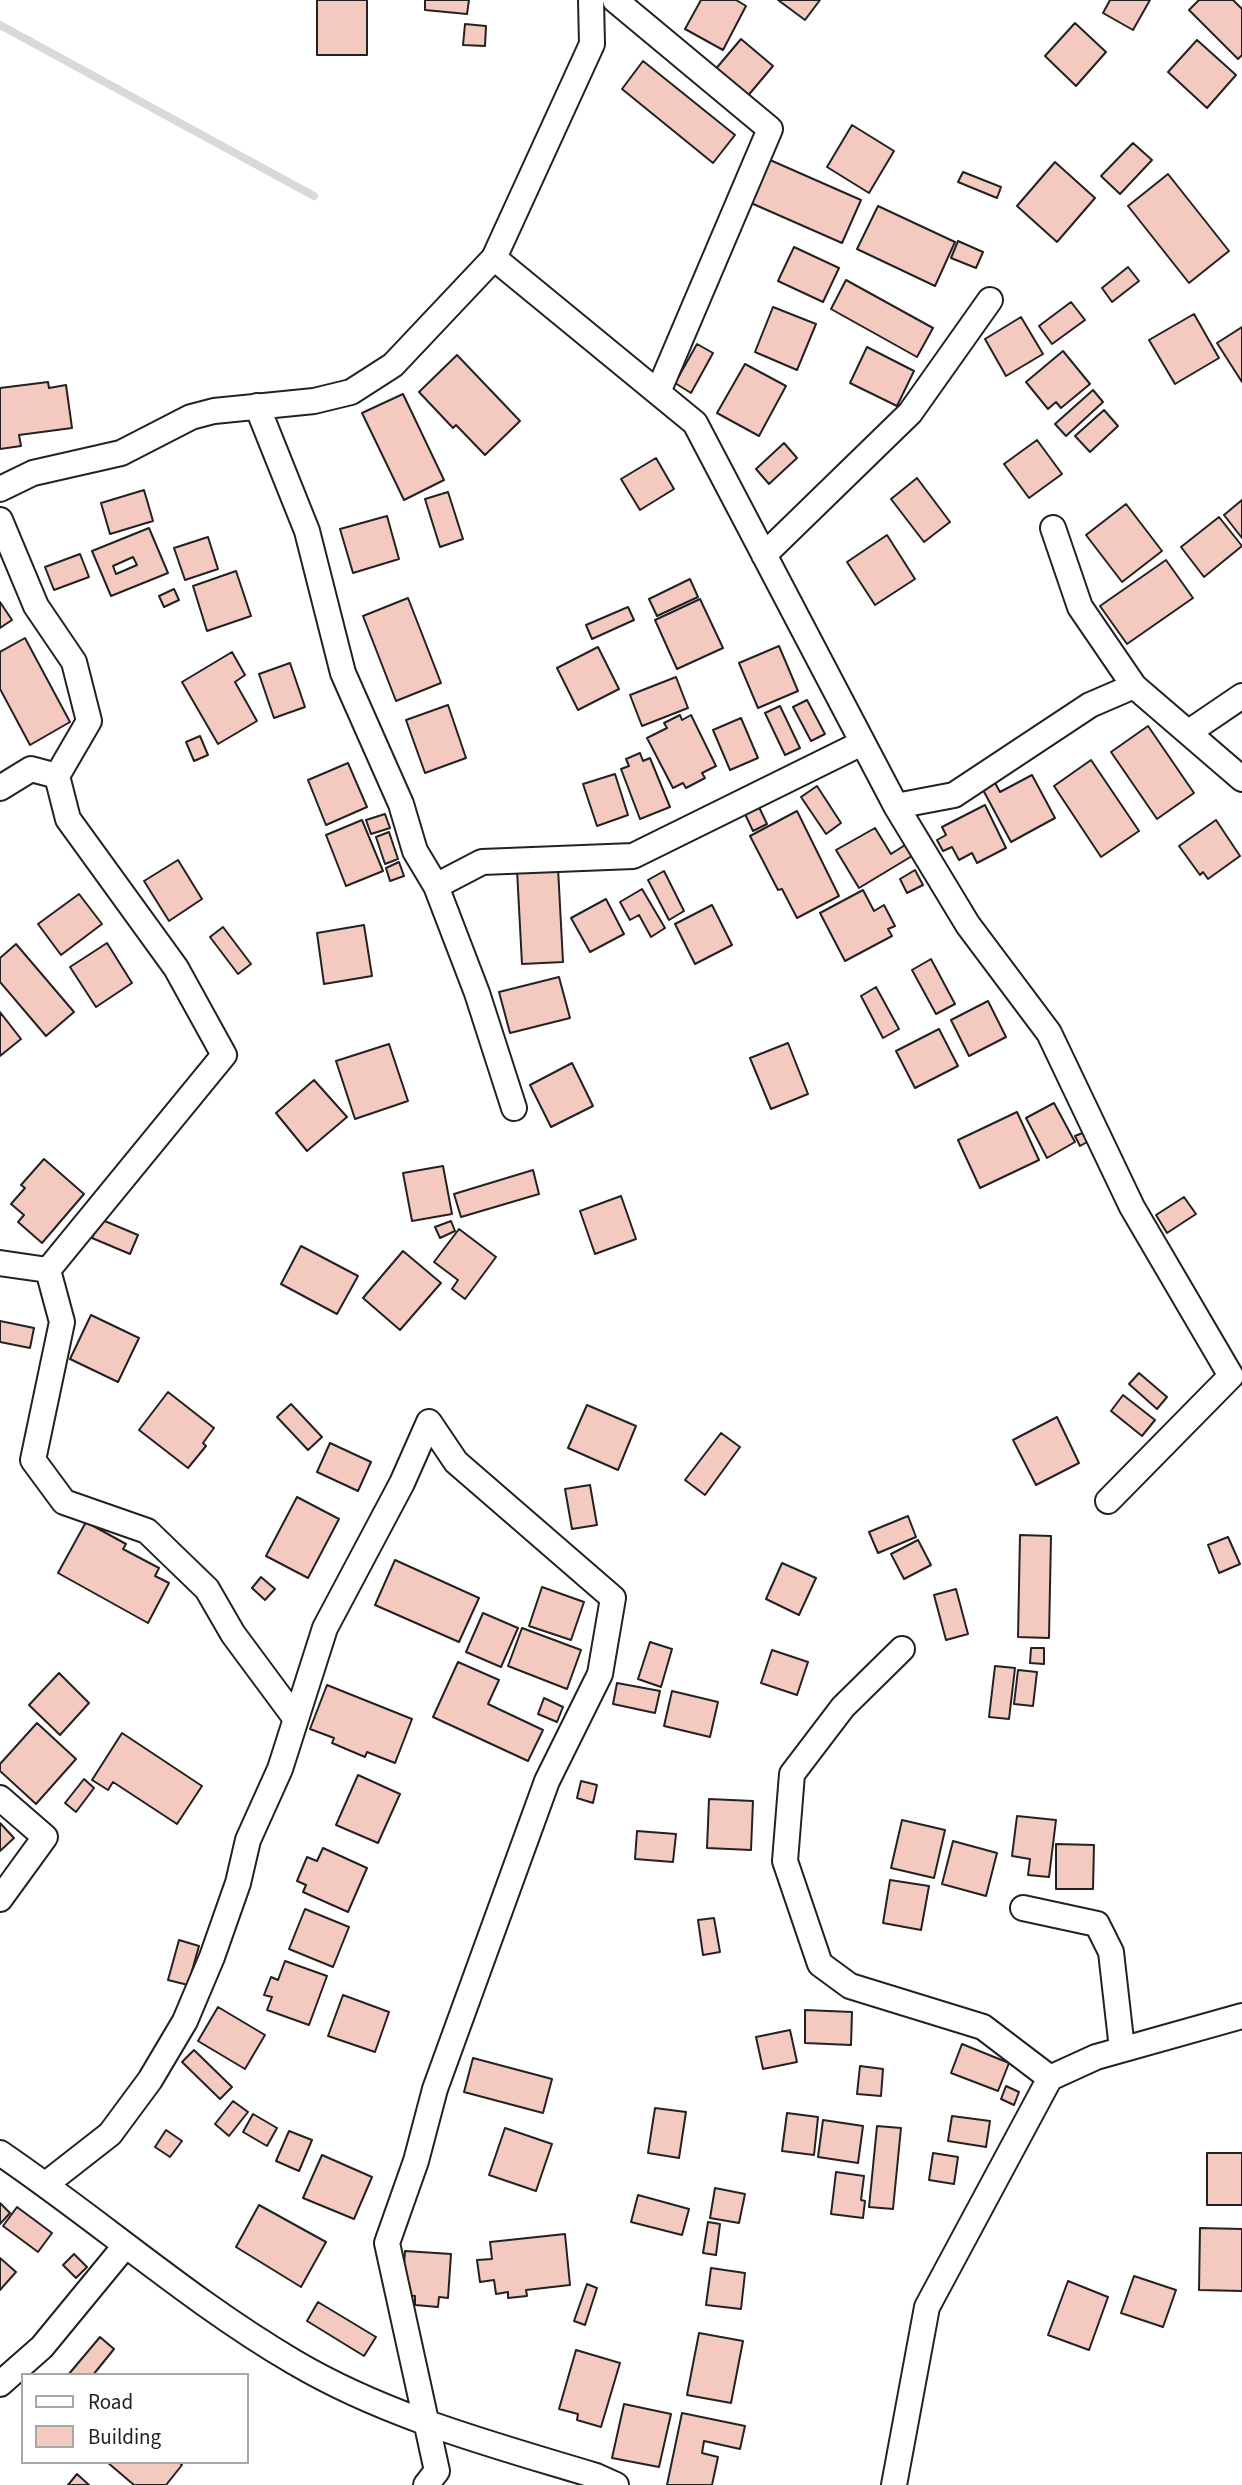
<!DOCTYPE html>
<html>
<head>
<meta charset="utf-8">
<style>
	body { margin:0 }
	#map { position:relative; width:1242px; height:2485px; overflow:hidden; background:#fff; font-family:"Source Sans 3",sans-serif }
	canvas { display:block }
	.legend { position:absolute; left:21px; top:2373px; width:228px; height:91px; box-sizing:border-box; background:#fff; border:2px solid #a7a7a7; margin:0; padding:9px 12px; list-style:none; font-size:21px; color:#222 }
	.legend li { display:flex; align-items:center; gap:14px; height:35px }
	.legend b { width:35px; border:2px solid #a7a7a7 }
</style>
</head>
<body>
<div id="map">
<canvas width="1242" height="2485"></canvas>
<ul class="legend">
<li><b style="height:9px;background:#fff"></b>Road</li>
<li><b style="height:19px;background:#f3c9c0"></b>Building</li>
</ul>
</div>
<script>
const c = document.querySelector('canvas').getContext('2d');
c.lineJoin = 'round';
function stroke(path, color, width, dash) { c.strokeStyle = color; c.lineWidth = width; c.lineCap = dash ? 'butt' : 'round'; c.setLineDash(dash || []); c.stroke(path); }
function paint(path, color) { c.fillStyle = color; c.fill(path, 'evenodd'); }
stroke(new Path2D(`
	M0,25L314,196`), '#d9d9d9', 8);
const building = new Path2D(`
	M317,0H367V55H317Z
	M425,0H469L467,14L425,10Z
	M701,0H736L746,6L723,50L685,29Z
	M778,0H820L805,20Z
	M1110,0H1150L1133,30L1103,13Z
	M1199,0H1233L1242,9V55L1238,59L1189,10Z
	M1075,23L1106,52L1076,86L1045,56Z
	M465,24L486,26L485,46L463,45Z
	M741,39L773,66L746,98L714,71Z
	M1197,40L1236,75L1207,108L1168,72Z
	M643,61L735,135L713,163L622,89Z
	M852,125L894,151L869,193L827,167Z
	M1133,143L1152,160L1120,194L1101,176Z
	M770,160L861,200L842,243L751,203Z
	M1055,162L1095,198L1057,242L1017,206Z
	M963,172L1001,187L997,198L958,182Z
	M1168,174L1229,251L1189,283L1128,206Z
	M878,206L955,242L935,286L857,249Z
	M958,241L983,252L976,268L951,258Z
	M794,247L839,268L823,302L778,281Z
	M1128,267L1139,281L1112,302L1102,288Z
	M846,280L933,328L917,357L831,309Z
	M1071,302L1085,320L1052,344L1039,326Z
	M773,307L816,324L797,370L755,352Z
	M1194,314L1219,358L1175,384L1149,340Z
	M1021,317L1043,354L1006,376L985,339Z
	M1242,327V382L1217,343Z
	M697,344L713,353L691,393L675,383Z
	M867,347L914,371L897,406L850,383Z
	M1063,351L1090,384L1061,408L1056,402L1048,409L1026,382Z
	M457,355L520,421L485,455L456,425L453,428L419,392Z
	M745,364L786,386L759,436L717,413Z
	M48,382L49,388L66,385L72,428L19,435L21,446L0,449V388Z
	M1093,390L1103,402L1066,436L1055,424Z
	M403,394L444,480L404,500L362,413Z
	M1104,410L1118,426L1090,452L1075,436Z
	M1037,440L1062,474L1029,498L1004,464Z
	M784,443L797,458L769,484L756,469Z
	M656,458L674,489L640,510L621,479Z
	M917,478L950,522L924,542L891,499Z
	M144,490L153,521L110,534L101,503Z
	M448,492L463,539L440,547L425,499Z
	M1242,500V538L1224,515Z
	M1126,504L1162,551L1122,582L1086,535Z
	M387,516L399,559L353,573L340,529Z
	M1219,517L1242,546L1204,577L1181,547Z
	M149,528L168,573L111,596L92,551ZM133,557L137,565L116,574L113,566Z
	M887,535L915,579L875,605L847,562Z
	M208,537L218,569L185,580L174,548Z
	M80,554L89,577L54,590L45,567Z
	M1166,560L1193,598L1127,644L1100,606Z
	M236,571L251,616L207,631L193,586Z
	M690,579L698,597L657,616L649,599Z
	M174,589L179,600L164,607L159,596Z
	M408,598L441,683L396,701L363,616Z
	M700,599L723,648L677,669L655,620Z
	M0,602L12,620L0,628Z
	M628,607L634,620L592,639L586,625Z
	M25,638L70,722L30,745L0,689V652Z
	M779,646L798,691L758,708L739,663Z
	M598,647L619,689L578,710L557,668Z
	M232,652L245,675L235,682L257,721L218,744L182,682Z
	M290,663L305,707L274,718L259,674Z
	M676,677L688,708L642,726L630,695Z
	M807,700L825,734L811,741L793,707Z
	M448,705L466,758L425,773L406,720Z
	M780,706L800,748L785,755L765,713Z
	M680,715L682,720L691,715L716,766L702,773L705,778L686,788L683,783L673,788L647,738L667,728L664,723Z
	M741,718L758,758L730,770L713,730Z
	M1148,726L1194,793L1157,819L1111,752Z
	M200,736L208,755L194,761L186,742Z
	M640,753L643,761L650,758L670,807L640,819L621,769L629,766L626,759Z
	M1091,760L1139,831L1101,857L1054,786Z
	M348,763L367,807L326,825L308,780Z
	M615,774L628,815L597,826L583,784Z
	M1032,775L1055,818L1011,842L982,788L994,781L1000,792Z
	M817,786L841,823L826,834L801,797Z
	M985,805L1006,848L977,863L972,853L959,860L952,847L943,851L937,840L946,835L942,827Z
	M759,807L767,824L753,831L745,814Z
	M797,811L839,896L797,918L782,889L778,890L750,836Z
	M385,814L390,828L371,834L366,820Z
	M362,820L383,871L346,886L326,835Z
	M1216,820L1240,856L1208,879L1203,872L1200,875L1179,846Z
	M875,828L891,854L905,845L912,856L859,888L836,850Z
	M389,832L398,859L385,864L376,837Z
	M178,860L202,899L169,921L144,881Z
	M399,862L404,876L390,881L386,868Z
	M558,868L563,962L522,964L517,870Z
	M915,870L923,885L907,893L900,879Z
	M664,871L684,911L669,920L648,880Z
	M642,889L665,928L651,937L639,915L630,920L620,902Z
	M863,890L874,911L884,905L895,926L888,929L892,936L845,961L820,913Z
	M79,894L102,924L61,955L38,924Z
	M606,899L624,934L590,952L571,918Z
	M712,905L732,945L695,964L675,924Z
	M364,925L372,976L324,984L317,933Z
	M223,927L251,964L238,974L210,937Z
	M107,943L132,983L96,1007L70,967Z
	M16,944L74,1012L46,1036L0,982V958Z
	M931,959L955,1004L936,1014L912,970Z
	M559,977L570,1018L510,1033L499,992Z
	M876,987L899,1029L883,1038L861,996Z
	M988,1001L1006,1037L969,1056L951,1020Z
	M0,1012L21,1039L0,1056Z
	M939,1029L958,1066L915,1088L896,1051Z
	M788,1043L808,1094L771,1109L750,1058Z
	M389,1044L408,1101L355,1119L336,1061Z
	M572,1063L593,1106L551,1127L530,1085Z
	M314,1080L347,1117L307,1151L276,1113Z
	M1054,1103L1075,1142L1047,1158L1026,1118Z
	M1017,1112L1039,1160L980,1188L958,1140Z
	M1085,1132L1089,1141L1080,1146L1075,1136Z
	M44,1159L84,1194L42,1243L18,1222L24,1215L11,1204L25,1188L21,1185Z
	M443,1166L452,1214L412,1221L403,1173Z
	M533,1170L539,1194L461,1217L454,1194Z
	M621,1196L636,1239L595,1254L580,1211Z
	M1184,1197L1196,1214L1167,1233L1156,1215Z
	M100,1219L138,1235L130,1254L92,1238Z
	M451,1221L455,1231L440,1238L435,1227Z
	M459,1229L496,1257L465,1299L452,1289L458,1280L434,1262Z
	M301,1246L358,1276L337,1314L281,1284Z
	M403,1251L441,1283L400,1330L363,1298Z
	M91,1315L139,1338L118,1382L70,1359Z
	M0,1321L34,1328L30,1348L0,1342Z
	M1139,1373L1167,1397L1157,1409L1129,1384Z
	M168,1392L214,1428L203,1443L206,1446L188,1468L139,1430Z
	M1123,1395L1155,1420L1142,1436L1111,1411Z
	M291,1404L322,1437L308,1450L277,1417Z
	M587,1405L636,1426L618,1470L568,1448Z
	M1057,1417L1079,1463L1036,1485L1013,1440Z
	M721,1433L740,1447L705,1495L685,1480Z
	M330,1443L371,1462L358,1491L317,1472Z
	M590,1485L597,1525L572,1529L565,1489Z
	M297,1497L339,1519L308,1578L266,1556Z
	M908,1516L916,1537L878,1553L869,1532Z
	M86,1522L126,1544L123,1549L159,1568L155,1576L169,1583L148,1623L58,1573Z
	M1020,1535L1051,1536L1049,1638L1018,1637Z
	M1228,1537L1240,1564L1219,1573L1208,1545Z
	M918,1540L931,1565L904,1579L891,1554Z
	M395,1560L479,1598L459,1642L375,1605Z
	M782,1563L816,1578L799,1615L766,1599Z
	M261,1577L275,1589L265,1600L252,1588Z
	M542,1587L584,1602L571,1640L529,1626Z
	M956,1589L968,1634L946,1640L934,1595Z
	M483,1613L518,1628L501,1667L466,1652Z
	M522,1628L581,1650L567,1689L508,1666Z
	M650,1642L672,1649L661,1687L638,1679Z
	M1031,1648H1044V1664L1030,1663Z
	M772,1650L808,1662L797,1695L761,1683Z
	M458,1662L499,1680L488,1704L543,1730L528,1761L433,1717Z
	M995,1666L1015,1668L1009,1719L989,1717Z
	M1018,1670L1037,1672L1033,1706L1014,1704Z
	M59,1673L89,1703L60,1735L29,1705Z
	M617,1683L660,1691L655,1713L613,1704Z
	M327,1685L412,1719L395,1763L367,1752L365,1757L332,1743L334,1738L310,1729Z
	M672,1691L718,1702L710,1737L664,1726Z
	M544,1698L563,1707L557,1722L538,1714Z
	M37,1723L76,1759L36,1804L0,1771V1764Z
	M122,1733L202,1786L177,1824L113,1782L108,1790L92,1780Z
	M358,1775L400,1794L378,1843L336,1825Z
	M84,1779L94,1788L76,1812L65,1803Z
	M581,1781L597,1785L593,1803L577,1798Z
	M709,1799L753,1801L751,1850L707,1848Z
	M1017,1816L1056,1820L1049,1877L1028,1875L1030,1859L1012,1856Z
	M902,1820L945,1830L934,1878L891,1868Z
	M0,1823L14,1838L0,1851Z
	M637,1831L676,1834L673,1862L635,1859Z
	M953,1841L997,1853L986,1896L942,1884Z
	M1056,1844L1094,1845L1093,1889H1056Z
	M323,1848L367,1868L348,1912L303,1892L306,1885L297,1881L307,1857L317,1861Z
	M890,1880L929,1886L921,1930L883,1923Z
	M305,1909L349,1927L333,1967L289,1949Z
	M714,1918L720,1952L703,1955L698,1920Z
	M179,1940L199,1946L188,1985L168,1980Z
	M285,1961L327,1976L309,2025L267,2010L272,1997L264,1995L271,1977L278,1980Z
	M343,1995L389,2012L375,2052L328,2036Z
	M218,2007L265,2035L245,2069L198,2041Z
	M805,2010L852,2012L851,2045L805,2043Z
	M790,2030L797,2062L763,2069L756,2037Z
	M962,2044L1009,2063L998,2091L951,2073Z
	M194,2050L232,2087L220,2099L182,2062Z
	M473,2058L552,2079L543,2113L464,2092Z
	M860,2066L883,2069L881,2096L857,2094Z
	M1006,2086L1019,2092L1014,2105L1001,2099Z
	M233,2101L248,2112L229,2136L215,2124Z
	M655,2108L686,2112L679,2158L648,2153Z
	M787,2113L818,2117L814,2155L782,2151Z
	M253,2114L277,2128L267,2146L243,2132Z
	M952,2116L990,2121L986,2147L948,2141Z
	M823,2120L863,2126L858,2163L818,2157Z
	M877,2126L901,2128L893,2209L869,2207Z
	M505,2128L552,2144L536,2191L489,2175Z
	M166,2130L182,2141L170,2157L155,2147Z
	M289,2131L312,2140L299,2171L276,2161Z
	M933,2153L958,2157L954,2184L929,2180Z
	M1207,2153H1242V2205H1207Z
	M322,2155L372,2177L354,2219L303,2198Z
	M836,2172L864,2176L861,2200L865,2201L863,2218L831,2214Z
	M715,2188L745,2194L739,2223L710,2218Z
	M638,2195L689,2209L682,2235L631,2222Z
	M0,2203L10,2213L0,2224Z
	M259,2205L326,2242L301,2287L236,2247Z
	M17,2207L52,2233L38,2252L3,2226Z
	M708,2222L720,2224L716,2255L703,2253Z
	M1200,2228L1242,2229V2291L1199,2290Z
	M565,2234L570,2285L526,2290L527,2296L508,2298V2292L496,2294L494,2280L480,2282L477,2260L492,2259L490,2242Z
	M405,2251L451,2254L448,2298L439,2297L438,2307L415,2305V2296L402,2295Z
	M74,2254L87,2267L76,2278L63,2265Z
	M0,2258L16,2272L0,2290Z
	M711,2268L745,2273L741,2309L706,2305Z
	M1134,2276L1176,2290L1163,2327L1121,2313Z
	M1068,2281L1108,2297L1089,2350L1048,2335Z
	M587,2284L597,2288L585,2325L574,2321Z
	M318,2302L376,2337L364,2356L307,2321Z
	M699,2333L743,2341L731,2403L687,2395Z
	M100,2337L114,2349L93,2375H68Z
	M576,2350L620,2363L601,2427L577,2420L578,2414L559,2409Z
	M624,2404L671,2414L659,2467L612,2458Z
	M682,2413L745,2426L740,2449L704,2441L702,2453L718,2457L712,2485H667Z
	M107,2462H179L182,2465L166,2485H134Z
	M77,2474L89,2485H68Z`);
paint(building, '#f3c9c0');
stroke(building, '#222', 2);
const street = new Path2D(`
	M615,0L770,129L658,392
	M494,258L695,423L896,806L954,795L1090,705L1134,686L1242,779
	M257,406L307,531L343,673L401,804L415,851L436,886L482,862L633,856L862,743
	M0,489L33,473L121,453L191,417L214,411L314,401L351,392L393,365L494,258L592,44L591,0
	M0,520L36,606L74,662L89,721L57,776L68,819L176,968L224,1055L48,1270L0,1263
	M1053,528L1080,607L1134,686
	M764,555L910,413L990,300
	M1189,732L1242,696
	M0,788L31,769L57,776
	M896,806L968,925L1049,1033L1132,1207L1231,1376L1108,1501
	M436,886L477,993L514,1108
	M48,1270L62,1322L33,1460L64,1502L147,1531L207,1589L233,1634L296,1719
	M902,1649L843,1707L792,1774L785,1861L820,1964L850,1986L983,2027L1050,2078
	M0,1798L45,1837L0,1899
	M1023,1908L1097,1924L1111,1952L1122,2049
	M0,2153C100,2221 190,2301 294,2362C387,2417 494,2445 596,2476L616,2485
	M46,2184L110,2134L150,2080L185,2021L212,1957L238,1883L248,1840L280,1769L325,1628L402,1483L429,1422L456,1462L613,1598L600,1674L547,1781L435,2089L416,2161L387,2243L437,2471L426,2485
	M0,2384L42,2347L125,2246
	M894,2485L927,2307L1050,2078L1096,2057L1242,2016`);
stroke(street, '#222', 28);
stroke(street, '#fff', 24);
</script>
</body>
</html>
